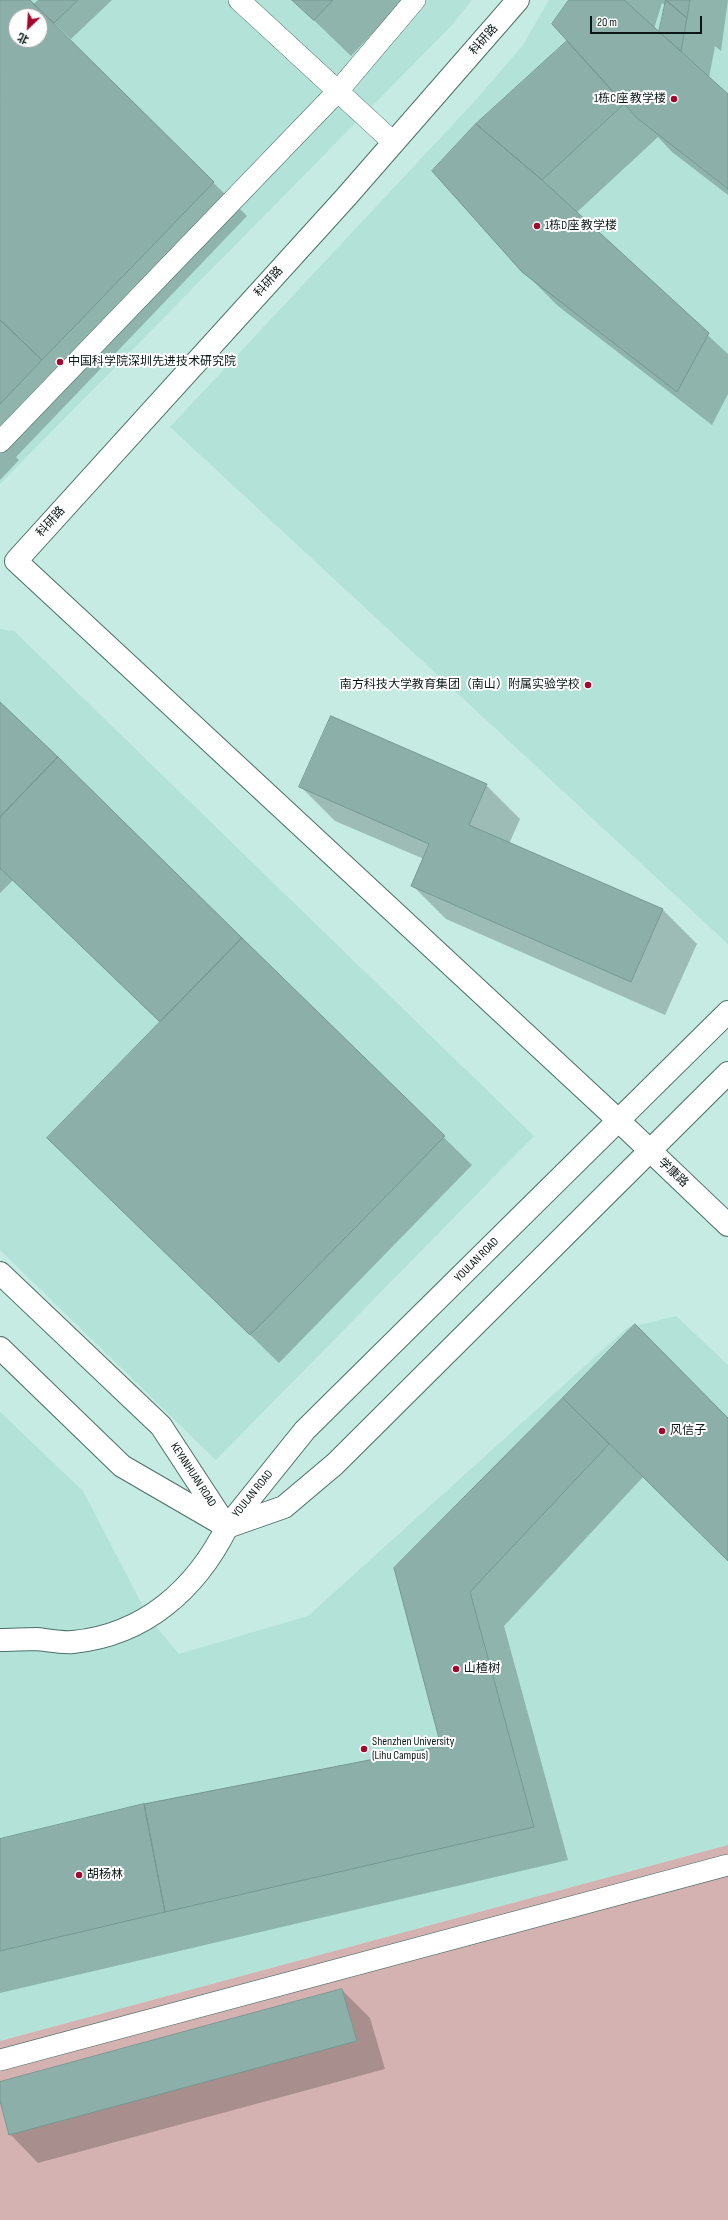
<!DOCTYPE html>
<html>
<head>
<meta charset="utf-8">
<style>
	body { margin:0 }
	#map { position:relative; width:728px; height:2220px; overflow:hidden; background:#c5ebe3; font-family:"Sofia Sans Condensed","Noto Sans SC",sans-serif }
	canvas { display:block }
	.north { position:absolute; left:8px; top:8px; width:40px; height:40px; box-sizing:border-box; background:#fff; border:1px solid #9da2a1; border-radius:50%; rotate:205deg; font-size:11px; font-weight:700; line-height:16px; text-align:center; color:#091715 }
	.north::after { content:''; display:block; margin:auto; width:14px; height:18px; background:#a4072d; clip-path:polygon(50% 0,100% 100%,50% 72%,0 100%) }
	.scale { position:absolute; left:590px; top:16px; width:112px; height:18px; box-sizing:border-box; border:2px solid #091715; border-top:0; padding-left:5px; font-size:12px; line-height:14px; white-space:nowrap; color:#091715; -webkit-text-stroke:3px #fff; paint-order:stroke }
</style>
</head>
<body>
<div id="map">
<canvas width="728" height="2220"></canvas>
<div class="north">北</div>
<div class="scale">20 m</div>
</div>
<script>
const c = document.querySelector('canvas').getContext('2d');
c.lineJoin = 'round';
function paint(path, color) { c.fillStyle = color; c.fill(path, 'evenodd'); }
function stroke(path, color, width, dash) { c.strokeStyle = color; c.lineWidth = width; c.lineCap = dash ? 'butt' : 'round'; c.setLineDash(dash || []); c.stroke(path); }
function label(font, color, halo, rows, align = 'center') {
  c.font = font + ' "Sofia Sans Condensed","Noto Sans SC",sans-serif'; c.lineWidth = 4; c.setLineDash([]); c.textBaseline = 'middle'; c.strokeStyle = halo; c.fillStyle = color; for (const [text, x, y, turn = 0] of rows) {
    c.save(); c.translate(x, y); c.rotate((+turn || 0) * Math.PI / 180); c.textAlign = isNaN(turn) ? turn : align; if (halo) c.strokeText(text, 0, 0); c.fillText(text, 0, 0); c.restore();
  }
}
paint(new Path2D(`
	M0,0H472L451,26L0,484ZM16,16H40V40H16Z
	M549,0H728V944L170,427L474,102L523,45Z
	M0,629L14,631L534,1136L216,1460L0,1250Z
	M676,1316L728,1365V1845L0,2041V1412L83,1491L149,1618L179,1654L308,1616L627,1328Z`), '#b2e2d8');
paint(new Path2D(`
	M728,1845V2220H0V2041Z`), '#d4b2b2');
paint(new Path2D(`
	M0,0H28L42,13L40,0H112L71,39L55,24L54,25L247,216L16,457L19,460L0,480ZM16,16H40V40H16Z
	M293,0H404L351,56Z
	M570,0H728L721,51L715,46L709,78L728,95V195L672,152L658,137L576,213L728,354V394L712,425L558,306L523,271L477,124L568,41ZM662,3L666,6L667,40L654,29Z
	M0,703L472,1165L279,1363L77,1166L161,1023L13,880L0,893Z
	M486,785L520,819L509,844L663,910L697,944L665,1015L446,919L412,885L424,859L335,821L301,787Z
	M635,1325L728,1419V1560L643,1477L504,1626L568,1860L0,1993V1840L442,1747L395,1568Z
	M342,1990L370,2018L385,2069L38,2163L10,2134L0,2097V2083Z`), '#0003');
const building = new Path2D(`
	M0,0H30L214,182L42,360L0,320ZM16,16H40V40H16Z
	M39,0H78L54,23L34,5Z
	M292,0H333L314,20Z
	M569,0H624L728,94V189L637,118L552,24Z
	M666,0L687,18L681,51L659,32Z
	M666,0H690L687,18Z
	M567,41L624,104L542,180L476,124Z
	M476,124L542,180L709,333L677,392L522,272L432,171Z
	M0,320L42,360L0,404Z
	M0,702L58,757L0,817Z
	M331,716L487,784L469,825L663,909L631,982L411,886L429,844L299,787Z
	M58,757L242,938L160,1022L0,868V817Z
	M242,938L445,1136L250,1335L47,1138Z
	M635,1324L728,1418V1561L563,1398Z
	M563,1398L609,1444L470,1592L534,1827L165,1912L144,1804L441,1746L394,1568Z
	M144,1804L165,1912L0,1951V1839Z
	M342,1989L357,2041L9,2135L0,2101V2082Z`);
paint(building, '#8cb0a9');
stroke(building, '#759992', 1);
const service = new Path2D(`
	M239,0L394,143
	M0,442L338,91L415,0
	M0,2060L728,1865`);
const minor = new Path2D(`
	M518,0L347,196L16,561L618,1120L728,1225
	M0,1640C12,1640 24,1639 37,1639C48,1640 61,1643 73,1642C145,1635 196,1589 227,1527`);
const tertiary = new Path2D(`
	M0,1273L161,1426L227,1527
	M0,1348L122,1466L222,1524
	M227,1527L305,1430L728,1012
	M227,1527L284,1507L335,1464L728,1073`);
stroke(service, '#4c6f68', 22);
stroke(minor, '#4c6f68', 24);
stroke(tertiary, '#4c6f68', 24);
stroke(service, '#fff', 21);
stroke(minor, '#fff', 22);
stroke(tertiary, '#fff', 22);
for (const [x, y, r, color] of [
	[674,99,4,"#a4072d"],
	[537,226,4,"#a4072d"],
	[60,362,4,"#a4072d"],
	[588,685,4,"#a4072d"],
	[662,1431,4,"#a4072d"],
	[456,1669,4,"#a4072d"],
	[364,1749,4,"#a4072d"],
	[79,1875,4,"#a4072d"]
]) { const dot = new Path2D(); dot.arc(x, y, r, 0, 2 * Math.PI); c.fillStyle = color; c.fill(dot); stroke(dot, '#fff', 1.5); }
label('12px', '#091715', '#fff', [
	["科研路",484,40,-49],
	["科研路",269,282,-48],
	["科研路",51,522,-48],
	["学康路",673,1173,43],
	["YOULAN ROAD",477,1260,-45],
	["KEYANHUAN ROAD",193,1475,57],
	["YOULAN ROAD",253,1494,-51]
]);
label('12px', '#091715', '#fff', [
	["1栋C座 教学楼",666,99,"right"],
	["1栋D座 教学楼",545,226],
	["中国科学院深圳先进技术研究院",68,362],
	["南方科技大学教育集团（南山）附属实验学校",580,685,"right"],
	["风信子",670,1431],
	["山楂树",464,1669],
	["Shenzhen University",372,1742],
	["(Lihu Campus)",372,1756],
	["胡杨林",87,1875]
], 'left');
</script>
</body>
</html>
